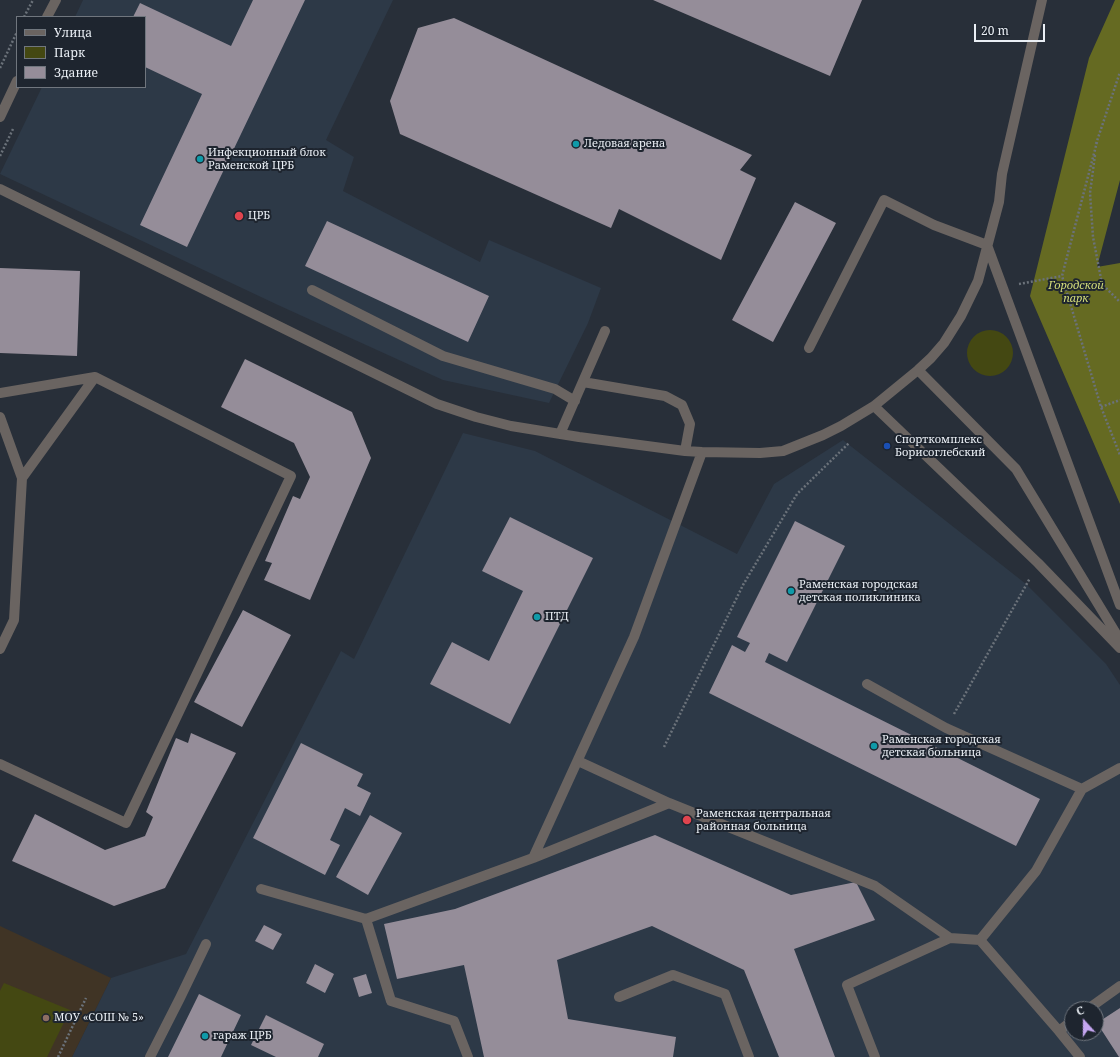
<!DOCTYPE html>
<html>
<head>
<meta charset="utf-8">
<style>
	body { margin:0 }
	#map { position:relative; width:1120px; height:1057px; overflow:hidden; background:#282f39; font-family:"Noto Serif",serif }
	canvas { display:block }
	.legend { position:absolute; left:16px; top:16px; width:130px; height:72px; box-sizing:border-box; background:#1e252f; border:1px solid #70767e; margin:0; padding:5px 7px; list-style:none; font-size:12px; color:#eaeff5 }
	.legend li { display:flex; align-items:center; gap:8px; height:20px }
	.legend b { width:20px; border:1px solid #70767e }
	.north { position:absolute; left:1064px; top:1001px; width:40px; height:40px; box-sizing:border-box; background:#1e252f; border:1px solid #70767e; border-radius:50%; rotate:339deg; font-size:11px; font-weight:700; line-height:16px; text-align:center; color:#eaeff5 }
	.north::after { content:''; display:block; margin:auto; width:14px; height:18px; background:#c5a6f1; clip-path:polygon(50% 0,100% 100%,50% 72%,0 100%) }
	.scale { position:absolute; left:974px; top:24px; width:71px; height:18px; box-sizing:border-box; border:2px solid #eaeff5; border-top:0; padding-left:5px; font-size:12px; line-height:14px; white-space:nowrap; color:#eaeff5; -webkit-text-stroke:3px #1e252f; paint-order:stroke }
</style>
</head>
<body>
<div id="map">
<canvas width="1120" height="1057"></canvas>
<ul class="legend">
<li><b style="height:5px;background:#6a6461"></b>Улица</li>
<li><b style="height:11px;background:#444812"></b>Парк</li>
<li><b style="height:11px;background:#958d99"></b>Здание</li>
</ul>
<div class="north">С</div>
<div class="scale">20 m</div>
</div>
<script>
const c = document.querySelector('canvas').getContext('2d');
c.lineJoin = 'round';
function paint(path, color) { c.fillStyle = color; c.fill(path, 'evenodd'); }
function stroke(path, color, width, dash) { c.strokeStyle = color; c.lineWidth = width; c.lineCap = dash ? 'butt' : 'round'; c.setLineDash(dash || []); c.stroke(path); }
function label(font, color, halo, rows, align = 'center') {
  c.font = font + ' "Noto Serif",serif'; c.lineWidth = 4; c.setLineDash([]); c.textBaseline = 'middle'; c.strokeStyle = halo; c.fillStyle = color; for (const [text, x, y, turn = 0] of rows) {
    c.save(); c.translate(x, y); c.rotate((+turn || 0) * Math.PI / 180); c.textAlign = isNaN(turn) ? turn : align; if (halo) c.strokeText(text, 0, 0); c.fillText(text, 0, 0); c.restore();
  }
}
paint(new Path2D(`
	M83,0H393L326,140L354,157L343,191L480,262L489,240L601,288L588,323L549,403L443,380L278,305L0,174L42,87H145V17H75Z
	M463,433L535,451L737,554L774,484L843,440L1026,584L1106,664L1120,685V1057H72L111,978L186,954L341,651L354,659ZM1072,1009H1096V1033H1072Z`), '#2d3947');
paint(new Path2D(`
	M0,926L111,978L72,1057H0Z`), '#403425');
paint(new Path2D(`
	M967 353a23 23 0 1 1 46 0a23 23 0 1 1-46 0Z
	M4,983L70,1010L47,1057H0V991Z`), '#444812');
paint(new Path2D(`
	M1115,0H1120V180L1097,267L1120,263V504L1030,296L1089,58Z`), '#656a22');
paint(new Path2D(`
	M253,0H305L187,247L140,225L202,94L145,67V17H133L140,3L231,46Z
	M653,0H862L830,76Z
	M454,18L752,155L740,170L756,178L721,260L619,209L611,228L400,134L390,101L418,28Z
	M795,202L836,223L773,342L732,320Z
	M327,221L489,296L468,342L305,266Z
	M0,268L80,271L77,356L0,353Z
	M245,359L352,412L371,458L310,600L264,580L272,563L265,561L293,496L300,499L310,477L294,443L221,407Z
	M510,517L593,558L510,724L430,684L452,642L489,661L523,591L482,571Z
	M795,521L845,546L787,662L769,653L765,662L1040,799L1016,846L709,693L732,645L745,652L750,643L737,637Z
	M243,610L291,635L242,727L194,702Z
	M191,733L236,753L165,888L114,906L12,861L35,814L105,850L145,836L153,817L146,812L176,738L188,743Z
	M301,743L363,774L357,786L371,793L360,816L345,808L330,840L340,845L325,875L253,838Z
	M370,815L402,833L368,895L336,877Z
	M655,835L791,895L856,882L875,920L794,949L835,1057H779L744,970L652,926L557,960L568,1019L676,1037L673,1057H484L464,965L397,979L384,924L455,909Z
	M264,925L282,934L273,950L255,941Z
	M315,964L334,974L325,993L306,983Z
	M366,974L372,993L359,997L353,978Z
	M199,994L241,1015L221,1057H168Z
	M1120,1008V1057H1119L1097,1023Z
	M266,1015L324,1044L318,1057H276L251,1045Z`), '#958d99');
stroke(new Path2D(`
	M24,17L33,0
	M0,68L17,32
	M1097,142L1062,276L1101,407L1120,455
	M1096,144L1120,72
	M1095,155L1090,193L1093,237L1102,284L1120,302
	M0,156L13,129
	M1019,284L1062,276
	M1101,407L1120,400
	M954,714L1030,578
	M664,747L743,585L797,494L849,443
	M58,1057L86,998`), '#6b727a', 2.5, [2, 2]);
stroke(new Path2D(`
	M0,189L437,404L476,417L511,426L579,437L685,451L702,452L760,453L783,451L823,435L841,426L874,406L918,370L931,358L944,343L961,316L978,281L999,202L1002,174L1042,0
	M312,290L443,356L555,389L575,401
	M809,348L884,200L934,225L987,245L1120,605
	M918,370L1016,469L1120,640
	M583,382L665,396L682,405L690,424L685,451
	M0,393L95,377L291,476L126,823L0,764
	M874,406L1038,563L1120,648
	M0,417L22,478L14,620L0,649
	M560,434L605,331
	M22,478L95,377
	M867,684L946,728L1082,789
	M578,761L669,803
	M533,858L634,637L702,452
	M261,889L366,919
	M980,940L1059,1031L1080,1057
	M619,997L673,975L725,994L749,1057
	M1088,1009L1120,986
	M1059,1031L1072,1021
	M150,1057L180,998L206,944
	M468,1057L454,1021L391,1001L366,919L533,858L669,803L875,886L950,938
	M875,1057L847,985L950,938L980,940L1036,871L1082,789L1120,768`), '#6a6461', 10);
stroke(new Path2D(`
	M47,17L56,0
	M0,117L17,81`), '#6a6461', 10);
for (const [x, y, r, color] of [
	[576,144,4,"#0f9aa8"],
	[200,159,4,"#0f9aa8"],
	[239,216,5,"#e0444e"],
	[887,446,4,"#1a4fb4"],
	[791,591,4,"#0f9aa8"],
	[537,617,4,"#0f9aa8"],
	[874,746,4,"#0f9aa8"],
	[687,820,5,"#e0444e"],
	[46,1018,4,"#8d6e63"],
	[205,1036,4,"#0f9aa8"]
]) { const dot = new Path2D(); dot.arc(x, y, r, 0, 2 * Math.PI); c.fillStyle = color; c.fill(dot); stroke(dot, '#1e252f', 1.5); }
label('11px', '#eaeff5', '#1e252f', [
	["Ледовая арена",584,144],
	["Инфекционный блок",208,153],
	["Раменской ЦРБ",208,166],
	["ЦРБ",248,216],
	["Спорткомплекс",895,440],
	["Борисоглебский",895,453],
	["Раменская городская",799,585],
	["детская поликлиника",799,598],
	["ПТД",545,617],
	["Раменская городская",882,740],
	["детская больница",882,753],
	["Раменская центральная",696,814],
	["районная больница",696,827],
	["МОУ «СОШ № 5»",54,1018],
	["гараж ЦРБ",213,1036]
], 'left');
label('italic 11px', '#d6df7b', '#1e252f', [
	["Городской",1076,286],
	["парк",1076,299]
]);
</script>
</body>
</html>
